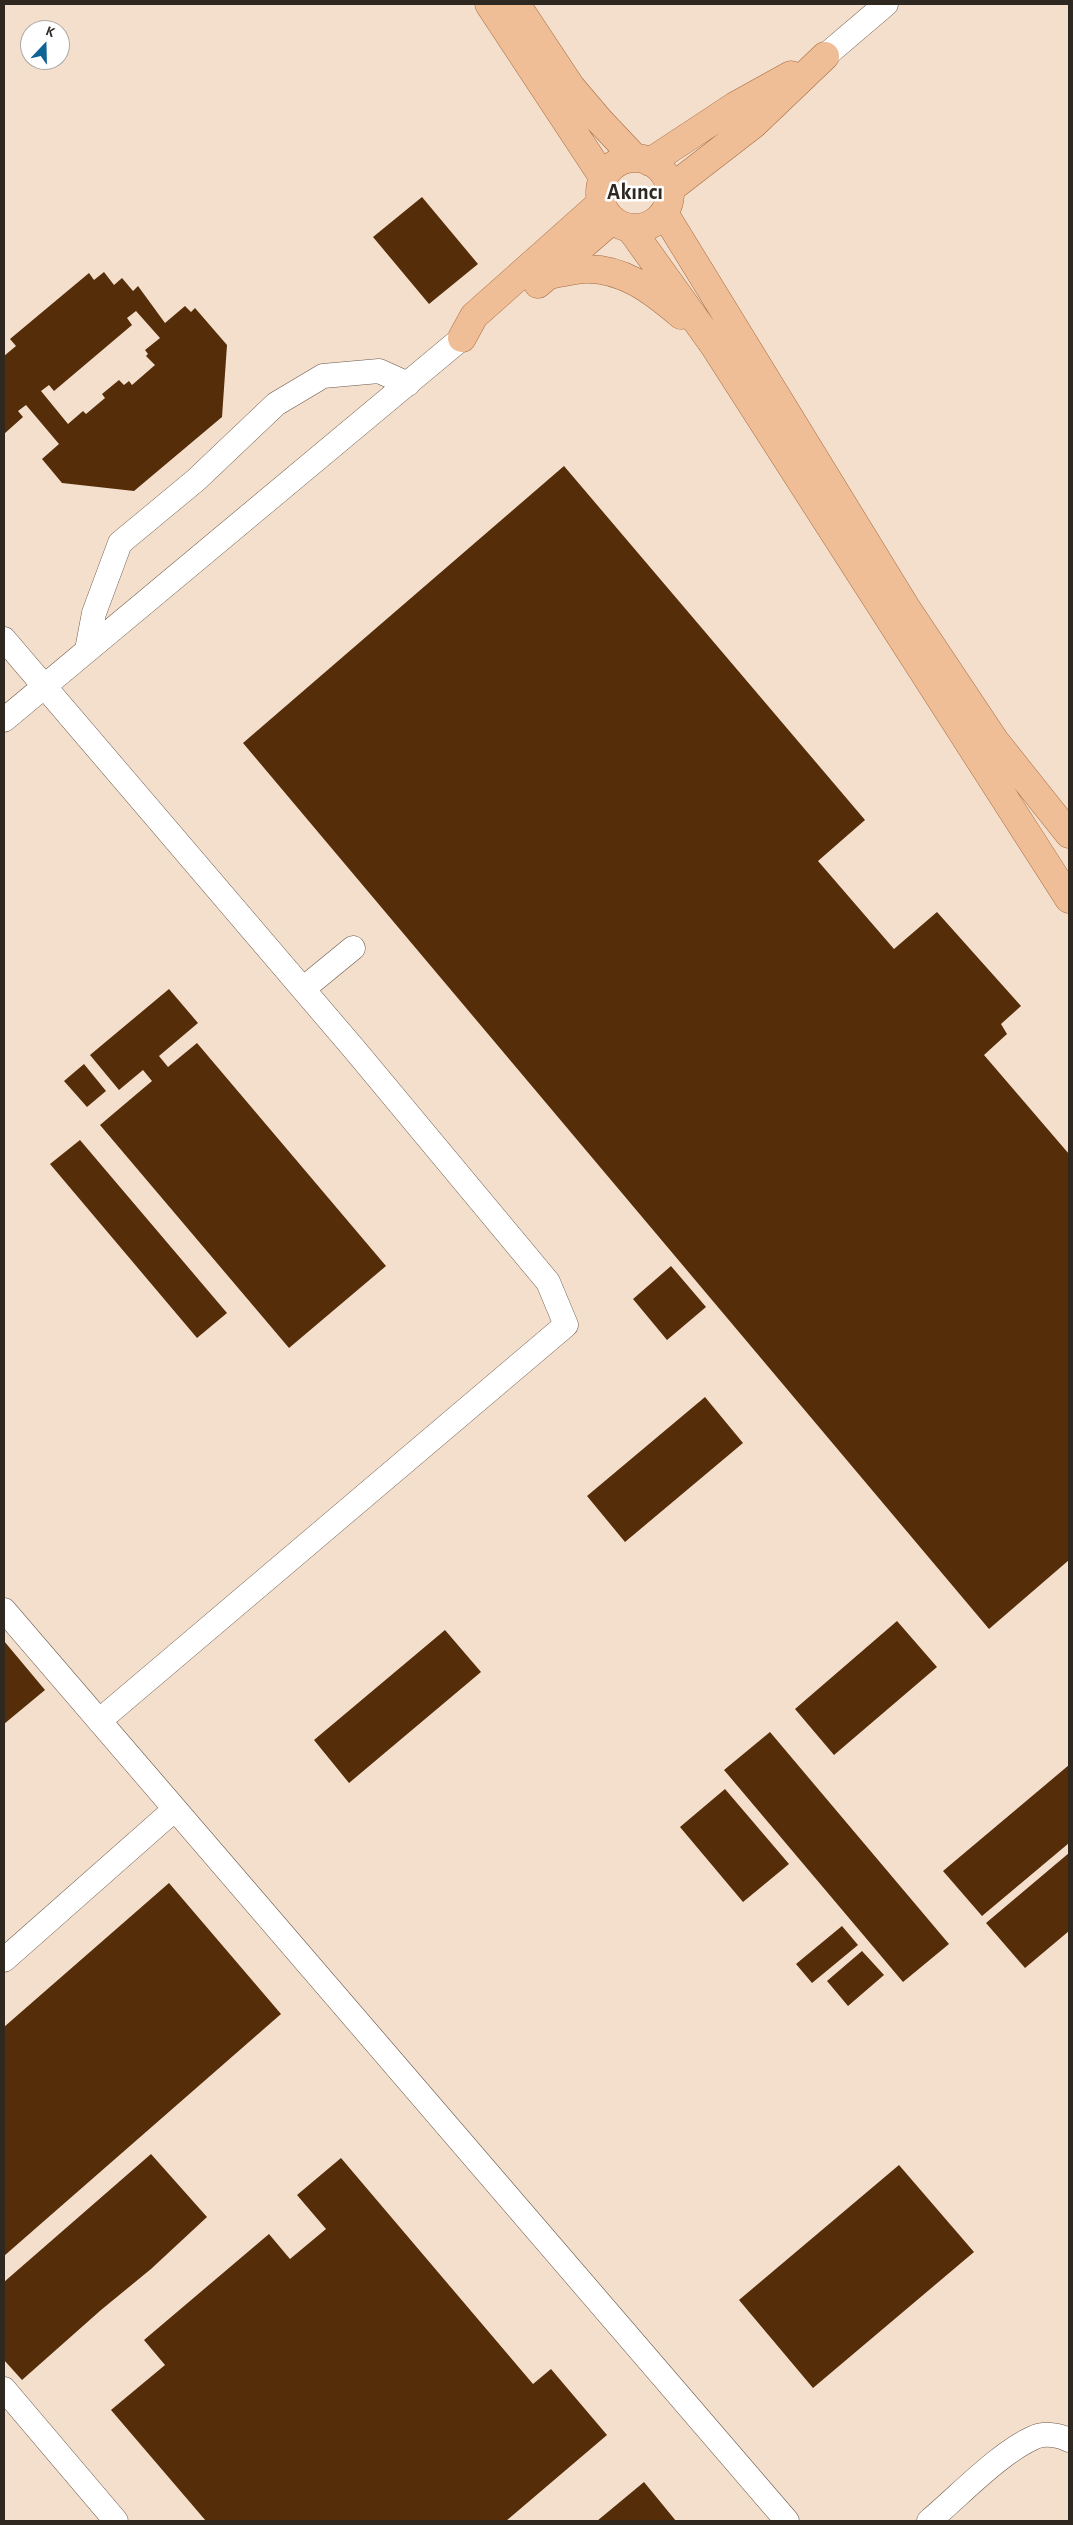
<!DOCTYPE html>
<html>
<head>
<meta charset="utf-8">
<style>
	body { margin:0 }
	#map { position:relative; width:1073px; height:2525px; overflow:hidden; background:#f4dfcd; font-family:"Alegreya Sans",sans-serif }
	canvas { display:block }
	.frame { position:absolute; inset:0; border:5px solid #2f2821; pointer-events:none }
	.north { position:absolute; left:20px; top:20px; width:50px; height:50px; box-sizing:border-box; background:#fff; border:1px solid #aca9a6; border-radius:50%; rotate:21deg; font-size:14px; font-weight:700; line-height:20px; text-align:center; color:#2f2821 }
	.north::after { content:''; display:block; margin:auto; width:18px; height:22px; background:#0f6495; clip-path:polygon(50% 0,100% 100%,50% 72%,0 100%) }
</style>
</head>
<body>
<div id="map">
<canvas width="1073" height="2525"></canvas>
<div class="frame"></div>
<div class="north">K</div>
</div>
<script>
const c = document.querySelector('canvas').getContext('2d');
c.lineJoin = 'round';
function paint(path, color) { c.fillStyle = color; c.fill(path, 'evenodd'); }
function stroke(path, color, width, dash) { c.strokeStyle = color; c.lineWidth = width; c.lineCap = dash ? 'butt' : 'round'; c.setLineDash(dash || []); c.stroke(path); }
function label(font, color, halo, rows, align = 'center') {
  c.font = font + ' "Alegreya Sans",sans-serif'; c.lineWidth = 5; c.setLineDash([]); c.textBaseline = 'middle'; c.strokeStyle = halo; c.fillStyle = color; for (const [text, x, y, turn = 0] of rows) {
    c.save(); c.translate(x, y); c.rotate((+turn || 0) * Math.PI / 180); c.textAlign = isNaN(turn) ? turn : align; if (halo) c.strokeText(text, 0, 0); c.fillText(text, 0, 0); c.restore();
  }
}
paint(new Path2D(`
	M422,197L478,264L429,304L373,237Z
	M104,272L114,285L122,278L133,291L138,286L165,323L185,306L191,312L195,308L227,345L222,417L134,491L62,483L42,459L59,444L26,405L18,411L23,417L4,434V356L16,346L10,339L89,273L94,280ZM136,311L160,338L145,350L148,354L146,356L155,365L132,385L129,381L124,385L119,380L102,394L105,398L86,414L83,411L68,424L41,391L49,385L54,391L132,325L127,318Z
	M564,466L865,820L818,861L894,949L937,912L1021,1006L1001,1024L1007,1034L984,1055L1069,1154V1560L989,1629L243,743Z
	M169,989L198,1023L159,1056L168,1067L197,1043L386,1266L289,1348L100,1125L152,1081L143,1070L119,1090L90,1055Z
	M84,1064L106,1091L87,1107L64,1081Z
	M80,1140L227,1313L197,1338L50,1164Z
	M671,1266L706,1307L667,1340L633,1299Z
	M705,1397L743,1443L625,1542L587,1496Z
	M897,1621L937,1667L834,1755L795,1709Z
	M445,1630L481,1672L349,1783L314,1740Z
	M4,1641L45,1690L4,1724Z
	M770,1732L949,1944L903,1982L724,1770Z
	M1069,1765V1843L982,1916L943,1871Z
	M725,1789L789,1864L743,1902L680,1827Z
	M1069,1853V1931L1025,1968L986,1923Z
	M169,1883L281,2014L4,2256V2027Z
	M842,1926L858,1945L812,1983L796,1964Z
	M862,1951L884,1975L848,2006L827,1981Z
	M151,2154L207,2217L151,2269L101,2310L22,2380L4,2360V2282Z
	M341,2158L533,2384L551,2369L607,2435L506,2521H206L111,2410L165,2365L144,2340L269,2234L290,2259L326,2229L297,2195Z
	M899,2165L974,2252L813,2388L739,2300Z
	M644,2482L676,2521H597Z`), '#562d09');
const minor = new Path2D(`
	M825,56L886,4
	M4,639L355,1050L548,1282L566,1325L99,1721
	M87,650L94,613L120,543L196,480L276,404L323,376L379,371L408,384
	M4,720L462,338
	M303,989L353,948
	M4,1610L787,2521
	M4,1960L175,1809
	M4,2389L116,2521
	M929,2521C959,2496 1000,2452 1035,2437C1045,2433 1060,2435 1069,2440`);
const major = new Path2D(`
	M489,4L603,177
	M516,4L571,87L599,120L634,157
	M600 193a35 35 0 1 1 70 0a35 35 0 1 1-70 0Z
	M650,162L735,106L791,75
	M670,189L754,124L825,56
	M664,213L907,609L995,741L1069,834
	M630,228L713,344L1069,899
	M549,275C560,273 572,270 584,269C622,267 653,291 681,315
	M538,284L612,220
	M462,338L474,316L601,203`);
stroke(minor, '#695748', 25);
stroke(major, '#a56c40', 29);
stroke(minor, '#fff', 24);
stroke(major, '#efbd96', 28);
label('bold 22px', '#2f2821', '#fff', [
	["Akıncı",635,192]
]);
</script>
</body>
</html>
